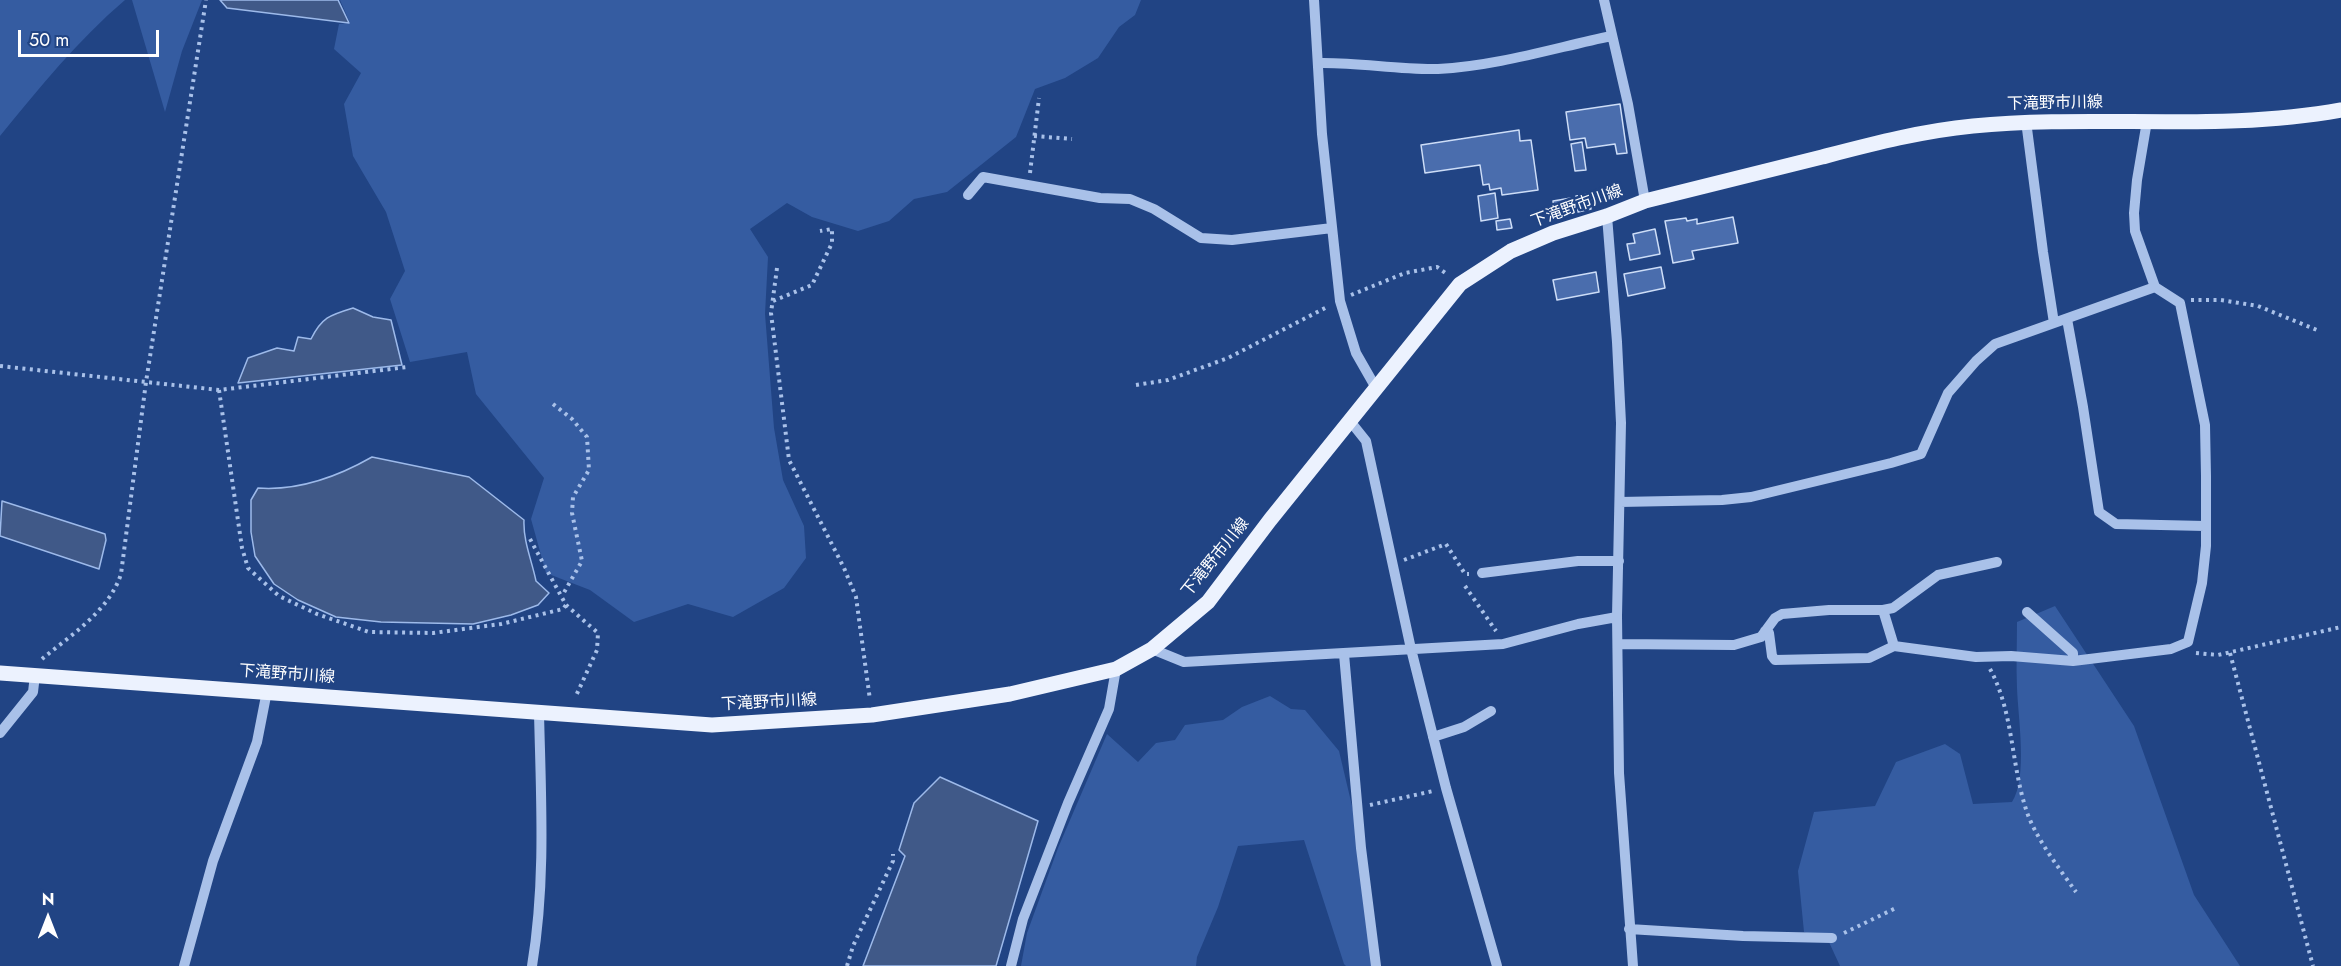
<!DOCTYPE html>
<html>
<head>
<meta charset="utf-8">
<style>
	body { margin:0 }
	#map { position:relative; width:2341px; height:966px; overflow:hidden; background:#214484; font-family:Jost,sans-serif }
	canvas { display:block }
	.north { position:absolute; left:18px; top:888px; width:60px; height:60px; -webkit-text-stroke:4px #214484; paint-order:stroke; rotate:0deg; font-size:16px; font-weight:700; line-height:24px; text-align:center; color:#fff }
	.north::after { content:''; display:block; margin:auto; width:21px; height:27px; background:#fff; clip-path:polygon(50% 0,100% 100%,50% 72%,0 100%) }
	.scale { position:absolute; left:18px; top:30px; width:141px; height:27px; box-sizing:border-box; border:3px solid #fff; border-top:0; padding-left:8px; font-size:18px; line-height:21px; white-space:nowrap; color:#fff; -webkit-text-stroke:4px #214484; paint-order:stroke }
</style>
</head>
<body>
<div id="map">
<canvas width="2341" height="966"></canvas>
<div class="north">N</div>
<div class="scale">50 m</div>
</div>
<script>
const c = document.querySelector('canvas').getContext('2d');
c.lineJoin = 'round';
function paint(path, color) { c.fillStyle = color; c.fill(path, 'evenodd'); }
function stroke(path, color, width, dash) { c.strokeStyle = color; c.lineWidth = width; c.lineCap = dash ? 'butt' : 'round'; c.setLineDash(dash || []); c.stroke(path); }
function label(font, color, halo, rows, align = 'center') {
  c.font = font + ' Jost,"Noto Sans JP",sans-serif'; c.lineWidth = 5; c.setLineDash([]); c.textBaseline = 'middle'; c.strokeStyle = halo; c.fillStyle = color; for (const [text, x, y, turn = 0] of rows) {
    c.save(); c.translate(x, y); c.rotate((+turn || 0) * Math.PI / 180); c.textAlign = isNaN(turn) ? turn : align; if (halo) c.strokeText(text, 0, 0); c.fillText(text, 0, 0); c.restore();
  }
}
paint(new Path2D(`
	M0,0H125C78,40 39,88 0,136Z
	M132,0H202L182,51L165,112Z
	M340,0H1141L1135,15L1119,27L1098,58L1065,78L1035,89L1016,137L947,192L914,199L889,221L858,231L812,217L787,203L750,229L768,257L765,314L774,428L783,480L804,526L806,558L784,588L733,617L688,604L634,622L590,590L546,573L531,519L544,478L476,394L467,352L410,362L390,299L405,271L386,212L353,156L344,104L361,73L334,49L339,24L350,23Z
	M2055,606L2134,726L2194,895L2240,966H1840L1828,940L1804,932L1798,871L1814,812L1875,806L1896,762L1945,744L1960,754L1973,804L2012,802C2028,777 2018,718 2017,688C2016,666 2017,644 2017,622Z
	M1270,696L1291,709L1305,710L1339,751L1353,810L1373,966H1346L1344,964L1304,840L1238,846L1218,907L1197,957L1196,966H1021L1027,933L1058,848L1107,734L1138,762L1156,743L1175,740L1185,725L1223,720L1242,707Z`), '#355ca1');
const water = new Path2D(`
	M220,0H338L349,23L227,8Z
	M353,308L373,317L391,320L402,365L238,383L248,358L277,348L294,351L298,337L311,339C322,317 330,315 353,308Z
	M372,457L469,477L524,520C523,541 532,561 536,581L549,593L538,605L511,615L473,624L381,622L336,617L298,600L274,584L255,556L251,532V500L258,488C299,491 337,477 372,457Z
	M2,501L105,534L106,540L99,569L0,536Z
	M940,777L1038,821L996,966H863L905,856L899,850L914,803Z`);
paint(water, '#405988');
stroke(water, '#9dbaea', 1.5);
const building = new Path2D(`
	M1620,104L1627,153L1617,154L1615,144L1587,148L1585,138L1570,140L1566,112Z
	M1519,130L1520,141L1531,140L1538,190L1502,195L1501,188L1490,190L1489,184L1483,185L1480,165L1425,173L1421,145Z
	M1582,142L1586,170L1575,171L1571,144Z
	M1599,192L1601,202L1592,204L1591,193Z
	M1495,193L1498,218L1481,221L1478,196Z
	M1589,194L1591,209L1578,212L1576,196Z
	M1571,198L1574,214L1555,217L1553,201Z
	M1733,217L1738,243L1692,251L1694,259L1673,263L1665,221L1686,218L1687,221L1697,219V224Z
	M1510,219L1512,228L1497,230L1496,221Z
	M1655,229L1660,254L1630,260L1627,244L1635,243L1633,234Z
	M1661,267L1665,288L1628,296L1624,274Z
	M1596,272L1599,292L1557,300L1553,280Z`);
paint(building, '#4a6dad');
stroke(building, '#cdddf7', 1.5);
stroke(new Path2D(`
	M1034,136L1072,139
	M1030,173L1039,98
	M777,268L771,313L789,460L844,568L856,597L870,700
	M1351,295L1405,273L1437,267L1447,274
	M2191,300H2221L2258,306L2317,330
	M773,301L812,285L832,243V229L820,231
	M0,366L219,390L407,367
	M1136,385L1168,380L1228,358L1329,306
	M219,390L242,548L248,568L279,596L317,614L369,632L433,633L501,624L563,609L566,605
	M553,404L572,419L587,437L589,470L573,497L572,513L582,561L562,596
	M530,539L566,605L598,633L597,650L575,698
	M1404,560L1446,544L1465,574H1469
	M1465,586L1496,631
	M2196,653L2218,655L2341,627
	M2230,653L2313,966
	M42,659C71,635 109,611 121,574L146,382L206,0
	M1990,669C2013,711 2011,761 2025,806C2033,835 2059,868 2076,892
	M1370,805L1433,791
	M1844,933L1898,907
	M847,966L853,946L893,861V854`), '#a9c1e9', 4, [3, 4.5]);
stroke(new Path2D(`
	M1314,0L1322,134L1340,301L1356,353L1376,388
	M1604,0L1628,104L1645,201
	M1318,63C1358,62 1398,70 1438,69C1497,66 1554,48 1611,36
	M2026,121L2043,252L2054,323
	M968,195L983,177L1100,198L1130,199L1154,209L1201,238L1232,240L1332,228
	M1607,216L1617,342L1621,423L1617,616L1619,773L1633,966
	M2067,319L2083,407L2099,512L2116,524L2205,526
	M1350,421L1366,441L1411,649L1446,788L1497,966
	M1620,502L1722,500L1751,497L1891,463L1921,454L1948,393L1976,361L1995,344L2155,287
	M1482,573L1578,561H1619
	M1883,610L1894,646L1976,657L2011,656L2073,661L2171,649L2188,642L2202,583L2206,546V476L2205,425L2180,303L2155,287L2135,231L2134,213L2137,180L2147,121
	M2027,612L2073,653V661
	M1765,631L1769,633L1772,656L1775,660L1869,658L1894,646
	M1618,644L1734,645L1761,637L1775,618L1782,614L1829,610H1883L1893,608L1938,575L1997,562
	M1152,649L1184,662L1503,644L1578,624L1617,617
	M1344,654L1361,848L1376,966
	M0,733L33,692L35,675
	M1433,737L1464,727L1491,711
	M1629,929L1743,936L1832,938
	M184,966L213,861L257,742L267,691
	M532,966C546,882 541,798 539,713
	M1011,966L1023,919L1068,803L1109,709L1116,669`), '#a9c1e9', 10);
stroke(new Path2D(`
	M0,673L712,725L872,715L1010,694L1116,669L1152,649L1208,602L1270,520L1460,284L1511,251L1553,233L1607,216L1645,201C1704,186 1763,172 1822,157C1872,144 1921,131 1973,126C2094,114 2222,132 2341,110`), '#ecf2fe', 15);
label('16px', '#fff', '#214484', [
	["下滝野市川線",2055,104,-1],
	["下滝野市川線",1577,207,-20],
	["下滝野市川線",1216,558,-51],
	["下滝野市川線",287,675,4],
	["下滝野市川線",769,703,-3]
]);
</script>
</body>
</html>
